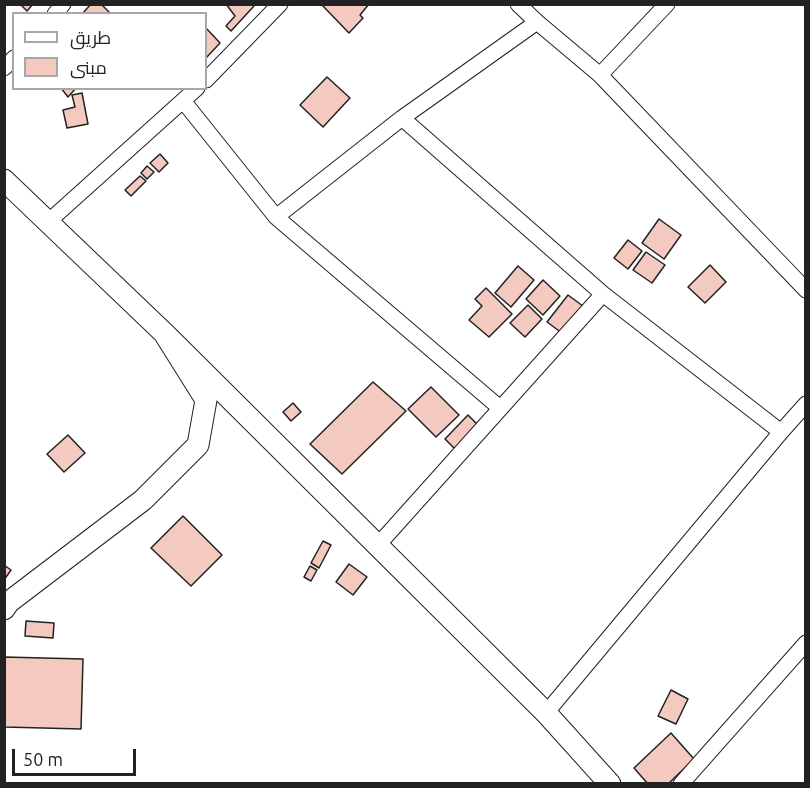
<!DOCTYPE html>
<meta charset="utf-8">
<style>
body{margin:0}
#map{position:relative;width:810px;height:788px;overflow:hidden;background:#fff;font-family:Ubuntu,Cairo,sans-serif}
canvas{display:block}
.frame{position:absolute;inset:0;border:6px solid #222;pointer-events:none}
.legend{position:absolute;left:12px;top:12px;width:195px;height:78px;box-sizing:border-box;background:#fff;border:2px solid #a7a7a7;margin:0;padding:8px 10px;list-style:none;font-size:18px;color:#222}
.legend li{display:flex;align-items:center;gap:12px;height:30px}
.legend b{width:30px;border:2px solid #a7a7a7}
.scale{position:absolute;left:12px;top:749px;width:124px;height:27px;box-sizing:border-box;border:3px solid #222;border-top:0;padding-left:8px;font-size:18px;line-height:21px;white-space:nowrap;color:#222;-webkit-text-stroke:4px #fff;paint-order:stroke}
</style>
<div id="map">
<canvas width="810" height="788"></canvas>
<div class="frame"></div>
<ul class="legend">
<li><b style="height:8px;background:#fff"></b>طريق</li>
<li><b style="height:16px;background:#f3c9c0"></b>مبنى</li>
</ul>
<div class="scale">50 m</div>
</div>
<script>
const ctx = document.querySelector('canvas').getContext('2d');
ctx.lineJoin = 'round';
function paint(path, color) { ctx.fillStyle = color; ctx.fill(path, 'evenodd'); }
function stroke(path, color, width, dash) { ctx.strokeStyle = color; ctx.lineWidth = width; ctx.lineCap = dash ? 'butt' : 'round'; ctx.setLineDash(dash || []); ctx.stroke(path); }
const building = new Path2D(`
 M20 4H33L27 11Z
 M91 4H101L111 14H82Z
 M252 4 254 6 231 31 226 26 235 16 226 4Z
 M321 4H369L360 15 363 18 349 33Z
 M206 28 220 43 206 58Z
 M327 77 350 98 323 127 300 105Z
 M61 88H76L68 97Z
 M82 93 88 124 67 128 63 110 75 107 72 95Z
 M160 154 168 163 159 172 150 163Z
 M147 166 154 172 147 179 141 173Z
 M140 176 146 181 131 196 125 190Z
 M659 219 681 235 664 259 642 243Z
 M628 240 642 251 628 269 614 258Z
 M646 252 665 265 652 283 633 270Z
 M710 265 726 282 705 303 688 287Z
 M518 266 534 280 511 307 495 293Z
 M543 280 560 296 543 315 526 299Z
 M486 288 512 314 489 337 469 320 482 306 475 299Z
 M568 295 587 309 570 339 547 322Z
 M528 305 542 319 525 337 510 323Z
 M373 382 406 411 342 474 310 444Z
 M431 387 459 415 436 437 408 409Z
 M293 403 301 412 291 421 283 412Z
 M468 415 481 428 458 452 445 439Z
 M68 435 85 453 64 472 47 454Z
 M183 516 222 555 191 586 151 548Z
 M323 541 331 545 319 568 311 563Z
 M349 564 367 577 353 595 336 582Z
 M4 565 11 570 4 580Z
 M310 566 317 570 311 581 304 577Z
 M26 621 54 623 53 638 25 636Z
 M4 657 83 659 81 729 4 727Z
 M671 690 688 699 676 724 658 716Z
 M671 733 694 759 668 784H648L634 768Z`);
paint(building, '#f3c9c0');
stroke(building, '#222', 1.5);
const street = new Path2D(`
 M55 14 63 4
 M537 22 600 75 806 290
 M4 68 14 58
 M600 75 667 4
 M206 80 280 4
 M184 102 276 217 500 408
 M276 217 402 118 537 22 518 4
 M48 222 197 88
 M603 294 781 432 806 404
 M378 545 603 294 402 118
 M546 713 781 432
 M681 784 806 643`);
const secondary = new Path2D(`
 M4 180 164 333 206 400 198 445 143 500 9 602 4 609
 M164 333 546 713 610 784`);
stroke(street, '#222', 17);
stroke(secondary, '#222', 23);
stroke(street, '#fff', 15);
stroke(secondary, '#fff', 21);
</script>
